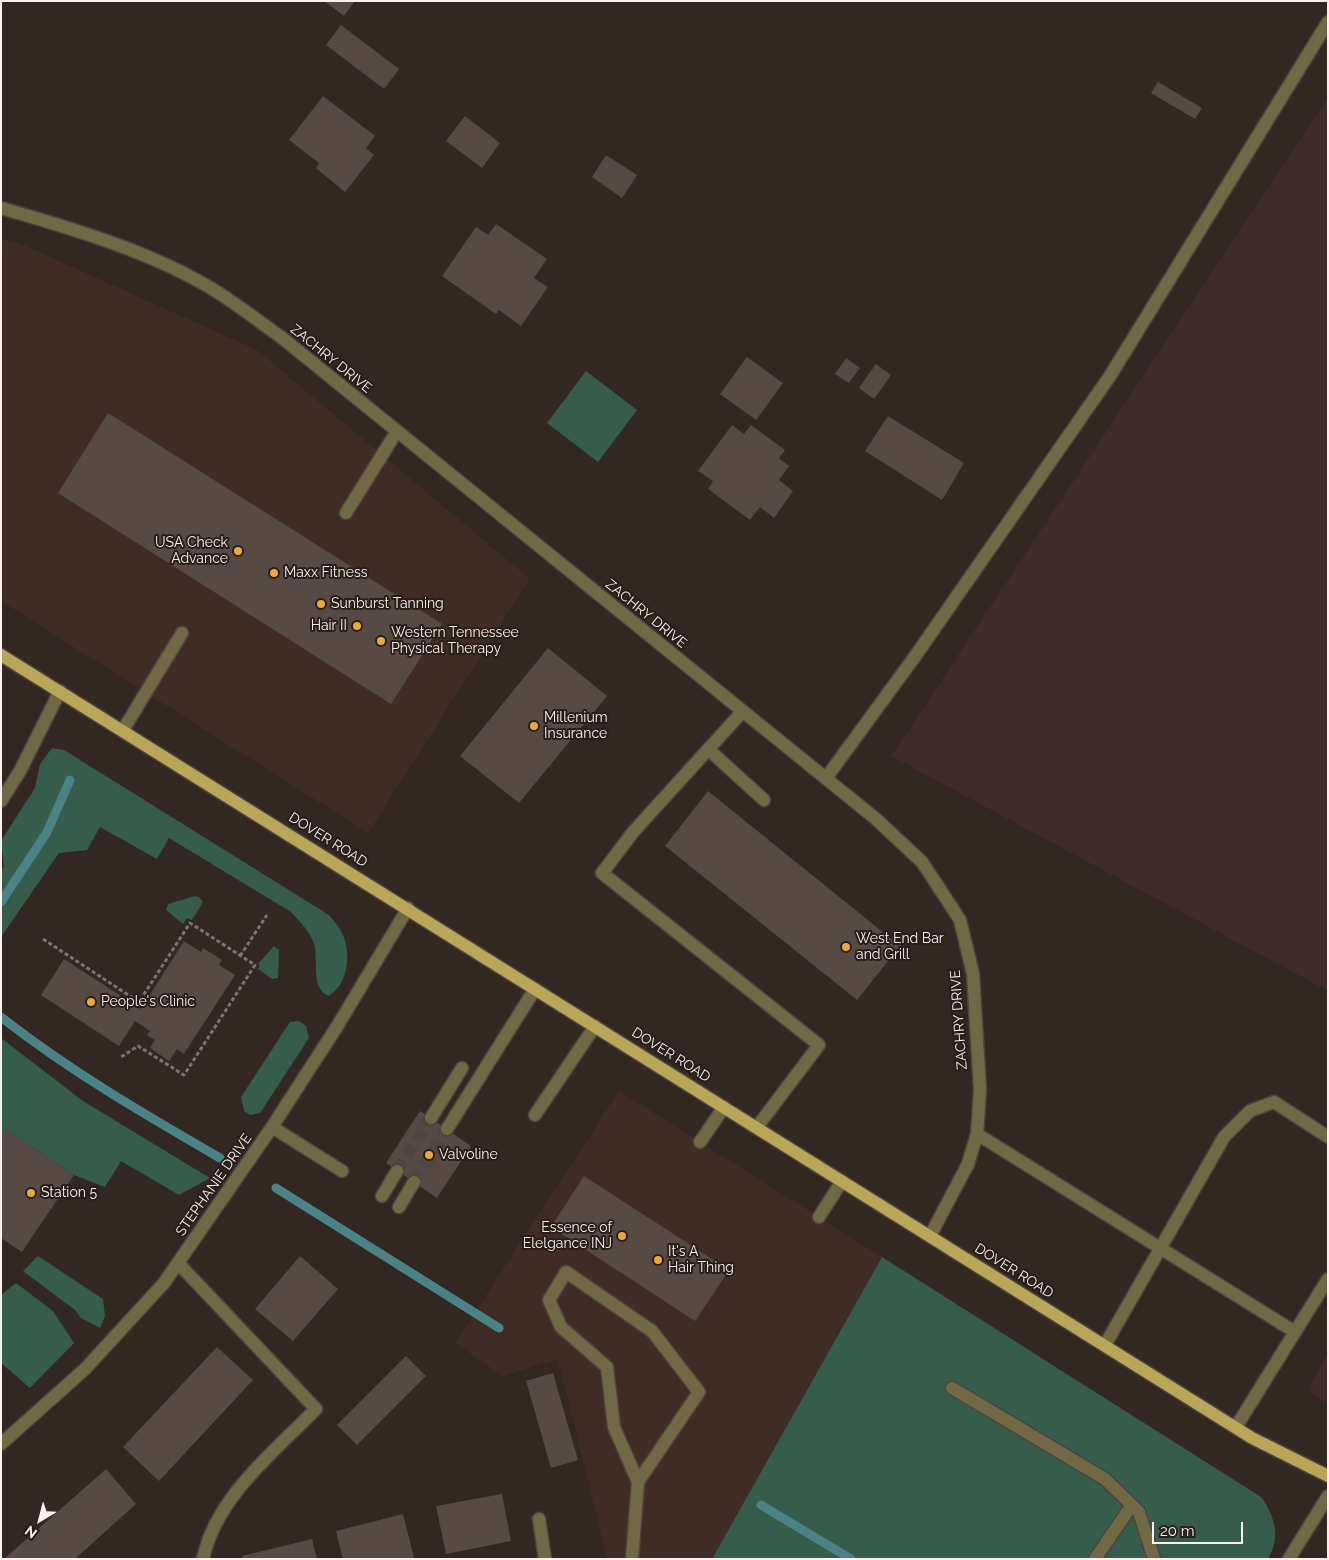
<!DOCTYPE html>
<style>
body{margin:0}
#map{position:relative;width:1329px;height:1560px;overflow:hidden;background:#332722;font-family:Raleway,sans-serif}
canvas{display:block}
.frame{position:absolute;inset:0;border:2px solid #faf1ee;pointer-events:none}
.north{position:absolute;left:15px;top:1495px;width:50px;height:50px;-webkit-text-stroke:4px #291d18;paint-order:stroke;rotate:217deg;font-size:14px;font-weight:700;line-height:20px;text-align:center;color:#faf1ee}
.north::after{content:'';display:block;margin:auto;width:18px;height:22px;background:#faf1ee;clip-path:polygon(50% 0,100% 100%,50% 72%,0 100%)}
.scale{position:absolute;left:1152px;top:1522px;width:91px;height:22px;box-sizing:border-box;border:2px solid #faf1ee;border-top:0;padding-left:6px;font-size:15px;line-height:18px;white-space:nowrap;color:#faf1ee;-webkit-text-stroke:4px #291d18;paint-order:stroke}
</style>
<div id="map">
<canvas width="1329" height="1560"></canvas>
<div class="frame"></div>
<div class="north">N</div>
<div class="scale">20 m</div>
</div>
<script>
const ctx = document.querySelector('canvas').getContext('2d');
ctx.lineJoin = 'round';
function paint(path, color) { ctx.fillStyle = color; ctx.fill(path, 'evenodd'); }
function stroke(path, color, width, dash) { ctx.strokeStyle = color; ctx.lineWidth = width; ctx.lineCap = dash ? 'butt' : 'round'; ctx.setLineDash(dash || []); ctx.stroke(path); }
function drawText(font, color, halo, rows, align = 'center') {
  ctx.font = font + ' Raleway,sans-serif'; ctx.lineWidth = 4; ctx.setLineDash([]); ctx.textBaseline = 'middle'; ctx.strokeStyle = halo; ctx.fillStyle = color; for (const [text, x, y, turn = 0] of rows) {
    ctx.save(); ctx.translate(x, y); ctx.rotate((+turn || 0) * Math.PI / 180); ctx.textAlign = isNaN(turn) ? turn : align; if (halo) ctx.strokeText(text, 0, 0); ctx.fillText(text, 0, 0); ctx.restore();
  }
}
paint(new Path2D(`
 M1 239 21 244 257 350 530 579 368 833 1 601Z
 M619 1091 882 1257 712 1559H607L558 1359 503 1376 455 1343Z`), '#3f2d25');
paint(new Path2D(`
 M1328 98V991L891 756Z
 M1328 1353V1404L1307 1390Z`), '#3f2b2b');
paint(new Path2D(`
 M586 371 637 410 598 462 547 423Z
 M52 748 64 750 329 915C333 920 338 925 341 931 352 951 349 983 329 996 310 989 319 961 314 944 310 931 300 922 291 912L169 838 157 859 100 827 87 850 59 853 1 937V871L4 867 1 841 35 788 40 764Z
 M195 896 199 897 203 902 192 920 187 918 183 924 166 910 168 904Z
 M274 946 279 950 278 978 272 979 258 969 260 965 258 964Z
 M299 1021 306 1026 309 1038 260 1113 250 1115 244 1111 241 1097 290 1022Z
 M1 1038 83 1101 210 1178 179 1195 121 1161 105 1187 74 1175 8 1131 1 1140Z
 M38 1256 103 1299 105 1316 100 1328 81 1318 75 1310 23 1271Z
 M882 1257 1261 1497C1275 1516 1281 1538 1268 1559H712Z
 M16 1283 53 1311 74 1343 30 1388 1 1363V1295Z`), '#365c4b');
stroke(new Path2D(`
 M1 902 47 832 70 780
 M1 1017C70 1071 144 1114 220 1158
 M276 1188 499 1328
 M761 1505 851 1559`), '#4b8286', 9);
paint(new Path2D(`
 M324 1H355L344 16Z
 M341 25 399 69 384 89 326 45Z
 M1158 82 1202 108 1195 119 1151 93Z
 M323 96 375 136 366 148 374 155 345 192 316 168 319 163 289 140Z
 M465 116 500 143 482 168 446 141Z
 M606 155 637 175 622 198 592 177Z
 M496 224 547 259 534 278 548 287 521 326 499 310 496 314 442 276 476 227 488 235Z
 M747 357 783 383 756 420 720 394Z
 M846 358 860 368 849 383 835 374Z
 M876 364 891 375 874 399 859 388Z
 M108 413 442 624 391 704 58 493Z
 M888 416 964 463 942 500 865 451Z
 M732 425 744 434 751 425 785 450 779 458 789 466 779 480 793 491 774 518 760 507 750 520 708 489 713 481 698 471Z
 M548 648 607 696 519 803 460 756Z
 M708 791 900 946 857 1000 665 846Z
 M184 941 201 952 203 948 222 960 219 965 235 975 184 1054 177 1049 169 1061 150 1048 155 1040 147 1035 150 1031 135 1021 119 1046 41 995 64 959 141 1009Z
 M420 1111 471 1146 437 1198 386 1163Z
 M7 1130 74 1175 22 1252 1 1238V1140Z
 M584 1176 729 1270 695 1321 551 1227Z
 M300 1256 338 1289 293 1341 255 1309Z
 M217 1347 253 1380 159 1481 123 1447Z
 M406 1356 426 1376 357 1445 337 1425Z
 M553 1373 578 1460 551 1468 526 1381Z
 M106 1469 136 1504 76 1558 4 1559Z
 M502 1494 511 1541 446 1554 436 1506Z
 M403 1514 414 1558 343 1559 336 1531Z
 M312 1539 317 1559H243L242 1556Z`), '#574a44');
stroke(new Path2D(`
 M397 1171 431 1118
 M414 1182 447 1129`), '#514541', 12, [12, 6]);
const minor = new Path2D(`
 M1 208C67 227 142 249 202 283 230 298 255 319 281 337L876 819 922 862 960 920 973 974 980 1090 977 1134 968 1164 930 1236
 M346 513 397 431
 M743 711 634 831 602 873 819 1045 757 1127
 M123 730 182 633
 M708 749 764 800
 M826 778 916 655 1110 376 1328 22
 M1 801 20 771 60 691
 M535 1115 595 1026
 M431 1118 462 1068
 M272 1127 342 1171
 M447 1129 535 989
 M977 1134 1295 1332
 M700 1142 724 1107
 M382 1196 397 1171
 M399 1207 414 1182
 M819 1217 842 1181
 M178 1263 316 1409C274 1452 216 1497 203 1559
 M1105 1345 1224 1137 1250 1111 1274 1102 1328 1137
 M952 1388 1105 1479 1139 1512 1154 1559
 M1236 1427 1328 1279
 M1 1444 85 1369 164 1283 272 1127 338 1025 408 908
 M539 1519 545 1559
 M632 1559 638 1482 614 1427 607 1367 561 1327 549 1300 566 1272 652 1331 699 1392 638 1482
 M1095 1559 1132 1505
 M1289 1559 1328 1496`);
const major = new Path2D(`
 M1 655 1252 1438 1328 1476`);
stroke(minor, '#4f433f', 15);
stroke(major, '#4f433f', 15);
stroke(new Path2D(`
 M43 939 139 1002 190 923 255 965 184 1075 138 1046 121 1057
 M240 956 267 915`), '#7e736f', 3, [4, 2.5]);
stroke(minor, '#716945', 12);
stroke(major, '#b8a659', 12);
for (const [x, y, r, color] of [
 [238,551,5,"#eca93b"],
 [274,573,5,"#eca93b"],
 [321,604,5,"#eca93b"],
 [357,626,5,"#eca93b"],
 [381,641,5,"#eca93b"],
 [534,726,5,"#eca93b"],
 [846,947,5,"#eca93b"],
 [91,1002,5,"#eca93b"],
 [429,1155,5,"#eca93b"],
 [31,1193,5,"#eca93b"],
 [622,1236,5,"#eca93b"],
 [658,1260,5,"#eca93b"]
]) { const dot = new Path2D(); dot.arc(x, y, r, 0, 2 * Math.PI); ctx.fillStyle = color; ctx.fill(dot); stroke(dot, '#291d18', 2); }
drawText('14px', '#faf1ee', '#291d18', [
 ["ZACHRY DRIVE",331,359,39],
 ["ZACHRY DRIVE",646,614,39],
 ["DOVER ROAD",328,840,32],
 ["ZACHRY DRIVE",959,1020,-94],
 ["DOVER ROAD",671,1055,32],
 ["STEPHANIE DRIVE",214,1185,-55],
 ["DOVER ROAD",1014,1271,32]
]);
drawText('14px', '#faf1ee', '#291d18', [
 ["USA Check",228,543,"right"],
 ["Advance",228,559,"right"],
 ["Maxx Fitness",284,573],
 ["Sunburst Tanning",331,604],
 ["Hair II",347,626,"right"],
 ["Western Tennessee",391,633],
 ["Physical Therapy",391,649],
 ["Millenium",544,718],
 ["Insurance",544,734],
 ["West End Bar",856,939],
 ["and Grill",856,955],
 ["People's Clinic",101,1002],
 ["Valvoline",439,1155],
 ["Station 5",41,1193],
 ["Essence of",612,1228,"right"],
 ["Elelgance INJ",612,1244,"right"],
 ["It's A",668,1252],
 ["Hair Thing",668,1268]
], 'left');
</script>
